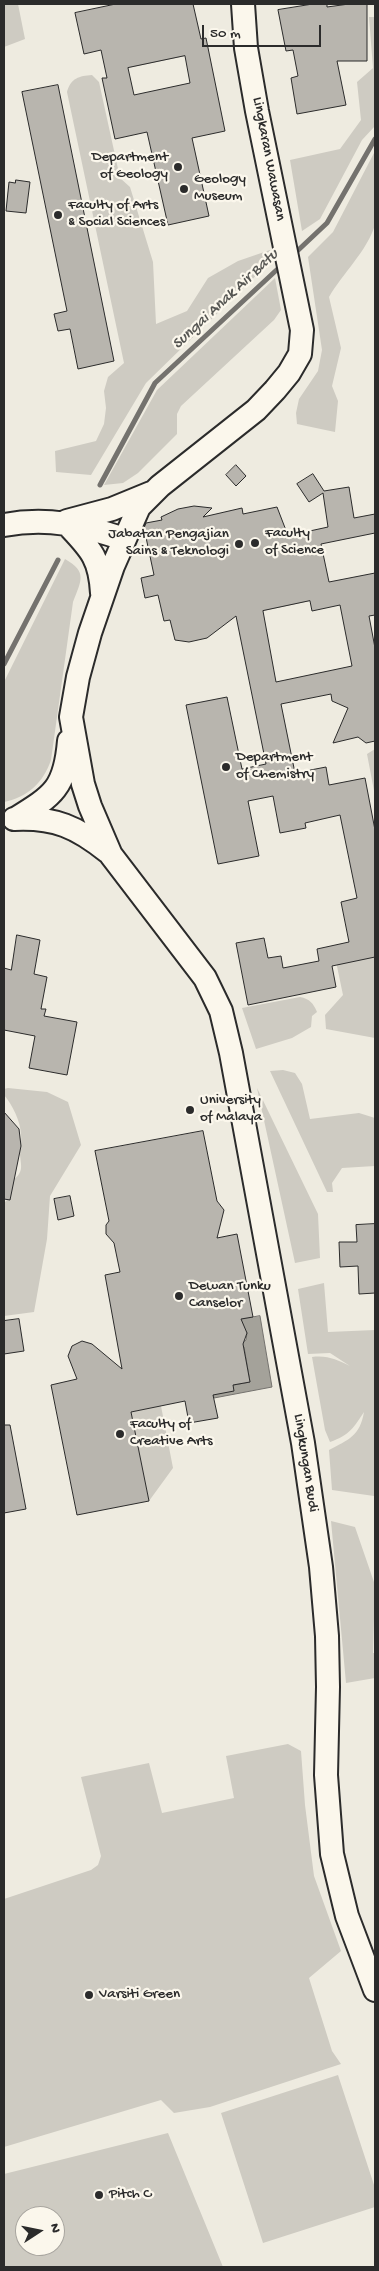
<!DOCTYPE html>
<style>
body{margin:0}
#map{position:relative;width:379px;height:2271px;overflow:hidden;background:#eeebe0;font-family:"Gochi Hand",sans-serif}
canvas{display:block}
.frame{position:absolute;inset:0;border:5px solid #2b2b2b;pointer-events:none}
.north{position:absolute;left:15px;top:2206px;width:50px;height:50px;box-sizing:border-box;background:#fbf7ec;border:1px solid #a8a59f;border-radius:50%;rotate:79deg;font-size:14px;font-weight:700;line-height:20px;text-align:center;color:#2b2b2b}
.north::after{content:'';display:block;margin:auto;width:18px;height:22px;background:#2b2b2b;clip-path:polygon(50% 0,100% 100%,50% 72%,0 100%)}
.scale{position:absolute;left:202px;top:25px;width:119px;height:22px;box-sizing:border-box;border:2px solid #2b2b2b;border-top:0;padding-left:6px;font-size:15px;line-height:18px;white-space:nowrap;color:#2b2b2b;-webkit-text-stroke:4px #fbf7ec;paint-order:stroke}
</style>
<div id="map">
<canvas width="379" height="2271"></canvas>
<div class="frame"></div>
<div class="north">N</div>
<div class="scale">50 m</div>
</div>
<script>
const ctx = document.querySelector('canvas').getContext('2d');
ctx.lineJoin = 'round';
function paint(path, color) { ctx.fillStyle = color; ctx.fill(path, 'evenodd'); }
function stroke(path, color, width, dash) { ctx.strokeStyle = color; ctx.lineWidth = width; ctx.lineCap = dash ? 'butt' : 'round'; ctx.setLineDash(dash || []); ctx.stroke(path); }
function drawText(font, color, halo, rows, align = 'center') {
  ctx.font = font + ' "Gochi Hand",sans-serif'; ctx.lineWidth = 4.5; ctx.setLineDash([]); ctx.textBaseline = 'middle'; ctx.strokeStyle = halo; ctx.fillStyle = color; for (const [text, x, y, turn = 0] of rows) {
    ctx.save(); ctx.translate(x, y); ctx.rotate((+turn || 0) * Math.PI / 180); ctx.textAlign = isNaN(turn) ? turn : align; if (halo) ctx.strokeText(text, 0, 0); ctx.fillText(text, 0, 0); ctx.restore();
  }
}
paint(new Path2D(`
 M4 4H18L25 39 4 47Z
 M369 17H375V126L362 140 320 219 302 231 290 160 340 149 361 120 357 82 373 68Z
 M92 75 99 82 120 178 130 187 153 262 156 324 187 311 208 278 238 261 270 250 272 260 146 383 91 475 56 472 55 451 96 441 104 424 106 408 104 391 108 377 124 363 67 92C71 78 79 76 92 75Z
 M375 151C375 168 379 211 375 225 367 251 343 273 329 297L341 348 332 386 338 401 335 432 297 424 296 413 299 399 318 371 322 350 308 257 333 232Z
 M275 278 281 310 274 320 181 406 177 414V434L138 473 123 483 104 485 157 390Z
 M65 559C88 572 81 581 73 602L51 760C43 783 28 797 4 802V682Z
 M375 749V796L367 754Z
 M334 952 353 961 375 956V1038L326 1029 325 1015 343 995Z
 M300 997C310 999 313 1003 317 1012L312 1016 311 1027 292 1038 256 1049 242 1008Z
 M283 1070 295 1073 302 1084 310 1119 359 1113 375 1118V1166L342 1168 332 1183 333 1192H327L270 1071Z
 M8 1088 47 1092 68 1102 81 1145 50 1196 47 1239 34 1312 4 1316V1203L10 1197 13 1180C24 1172 21 1166 20 1155 19 1149 22 1142 21 1135 21 1122 12 1104 4 1095V1089Z
 M257 1088 318 1214 320 1258 295 1263Z
 M324 1283 328 1332 375 1330 374 1496 332 1490 329 1450C348 1440 360 1436 364 1412 354 1427 350 1435 330 1442L325 1430 312 1357C328 1355 337 1360 350 1366L330 1353 308 1354 298 1289Z
 M161 1406 173 1468 149 1501 131 1412Z
 M331 1521 355 1527 375 1585 373 1653H375V1678L346 1683Z
 M288 1744 301 1751 305 1805 314 1876 341 1951 309 1978 332 2051 341 2064 210 2107 174 2113 161 2100 4 2147V1899L91 1870 98 1865 101 1856 81 1777 149 1763 162 1813 234 1798 226 1756Z
 M338 2075 375 2188V2207L263 2243 221 2113Z
 M168 2133 223 2267H4V2174ZM25 2216H55V2246H25Z`), '#cecbc2');
const water = new Path2D(`
 M260 1316 272 1387 214 1398 212 1389 250 1382 244 1347 241 1344 246 1340 247 1333 239 1320Z`);
paint(water, '#a4a29a');
stroke(water, '#74726e', 1);
stroke(new Path2D(`
 M293 255 327 223 375 139
 M100 485 155 383 283 264
 M4 664 58 560`), '#74726e', 5);
const building = new Path2D(`
 M116 4H193L201 39 206 38 225 131 192 138 209 216 168 225 147 132 115 139 102 78H107L101 50 84 54 75 13ZM185 56 190 83 134 95 128 68Z
 M313 4H327V7L349 4H367V61H337L346 105 297 114 291 78 298 76 293 50 286 51 278 10Z
 M58 85 114 361 78 369 70 329 58 331 54 314 67 311 22 92Z
 M16 180 30 182 26 213 6 211 9 182 15 183Z
 M236 465 246 476 236 486 226 475Z
 M313 474 324 491 349 487 354 518 375 514V533L321 544 329 582 375 573V615L369 616 375 648V741L366 743 358 737 333 743 348 708 332 701 331 694 281 704 295 773 326 767 329 785 365 778 375 830V957L332 966 336 987 248 1005 236 943 264 938 268 958 281 956 283 968 319 961 317 949 349 942 341 902 357 898 340 815 305 823 306 828 280 833 273 796 248 801 259 856 218 864 186 705 227 697 242 769 266 764 236 616 207 638 189 642 175 640 170 620 164 621 158 595 145 598 141 578 154 575 144 528 146 523 162 520 161 517 178 509 194 506 212 508 203 517 242 508 243 514 277 507 287 533 295 531 296 534 328 527 323 493 309 502 297 484ZM310 601 312 611 340 605 352 666 276 682 263 611Z
 M17 935 40 940 34 974 47 977 41 1009H46L44 1016 77 1022 67 1075 29 1068 35 1036 4 1030V968L11 970Z
 M4 1112 19 1129 21 1146 10 1200 4 1199Z
 M203 1131 217 1201 224 1210 217 1238 237 1234 253 1317 241 1319 247 1333 243 1344 250 1382 233 1385 234 1391 213 1395 218 1418 189 1423 185 1401 131 1412 149 1501 77 1515 51 1385 77 1379 68 1356 72 1346 82 1341 92 1344 122 1369 105 1275 120 1272 114 1243 106 1234V1225L109 1221 95 1151Z
 M70 1196 74 1216 58 1220 54 1199Z
 M375 1224V1293L359 1294 358 1266 340 1267 339 1242H357L356 1225Z
 M19 1319 24 1351 4 1354V1321Z
 M4 1425H10L26 1509 4 1513Z`);
paint(building, '#b8b5ae');
stroke(building, '#2b2b2b', 1);
const tertiary = new Path2D(`
 M243 4 246 48 257 111 302 330 300 354 289 373 275 390 256 410 160 486 139 507 113 566 90 633 78 677 71 717 83 784 90 806 111 855 205 978 221 1011 231 1053 303 1443 321 1567 327 1636 328 1687 326 1775 332 1854 347 1916 375 1990
 M67 521 112 509 151 493
 M65 522C89 548 100 556 102 593
 M4 525C48 517 82 525 124 539
 M14 819C55 817 77 827 108 852
 M15 819C54 795 65 788 69 741`);
stroke(tertiary, '#2b2b2b', 26);
stroke(tertiary, '#fbf7ec', 22);
for (const [x, y, r, color] of [
 [178,167,5,"#2b2b2b"],
 [184,189,5,"#2b2b2b"],
 [58,215,5,"#2b2b2b"],
 [255,543,5,"#2b2b2b"],
 [239,544,5,"#2b2b2b"],
 [226,767,5,"#2b2b2b"],
 [190,1110,5,"#2b2b2b"],
 [179,1296,5,"#2b2b2b"],
 [120,1434,5,"#2b2b2b"],
 [89,1995,5,"#2b2b2b"],
 [99,2195,5,"#2b2b2b"]
]) { const dot = new Path2D(); dot.arc(x, y, r, 0, 2 * Math.PI); ctx.fillStyle = color; ctx.fill(dot); stroke(dot, '#fbf7ec', 2); }
drawText('15px', '#2b2b2b', '#fbf7ec', [
 ["Department",168,158,"right"],
 ["of Geology",168,175,"right"],
 ["Geology",194,180],
 ["Museum",194,197],
 ["Faculty of Arts",68,206],
 ["& Social Sciences",68,223],
 ["Faculty",265,534],
 ["of Science",265,551],
 ["Jabatan Pengajian",229,535,"right"],
 ["Sains & Teknologi",229,552,"right"],
 ["Department",236,758],
 ["of Chemistry",236,775],
 ["University",200,1101],
 ["of Malaya",200,1118],
 ["Dewan Tunku",189,1287],
 ["Canselor",189,1304],
 ["Faculty of",130,1425],
 ["Creative Arts",130,1442],
 ["Varsiti Green",99,1995],
 ["Pitch C",109,2195]
], 'left');
drawText('15px', '#2b2b2b', '#fbf7ec', [
 ["Lingkaran Wawasan",268,159,79],
 ["Lingkungan Budi",305,1463,81]
]);
drawText('italic 16px', '#555552', '#fbf7ec', [
 ["Sungai Anak Air Batu",226,300,-43]
]);
</script>
